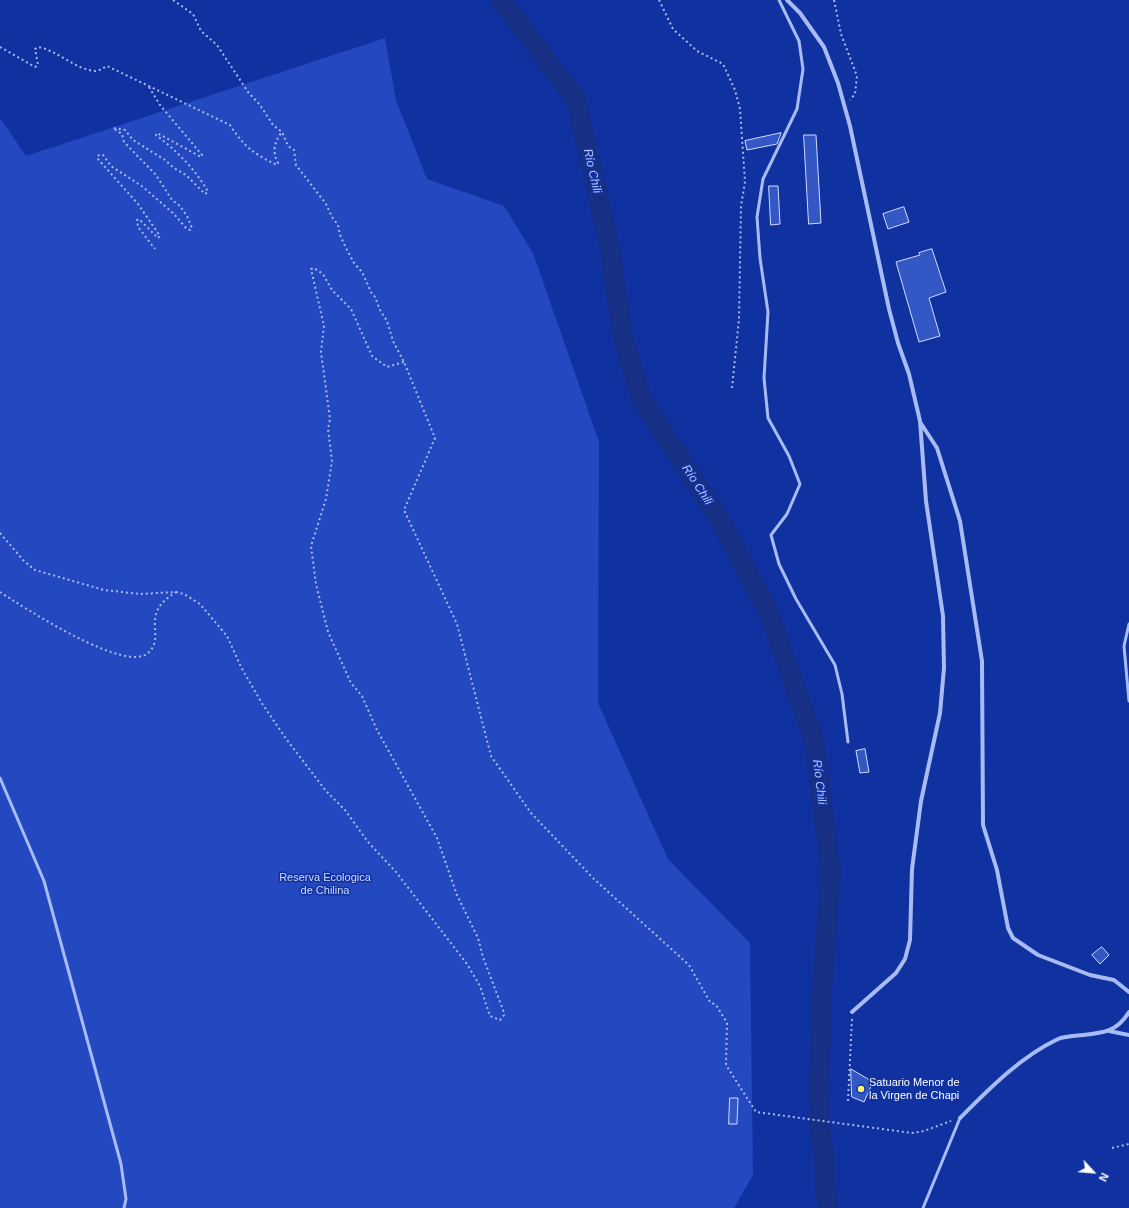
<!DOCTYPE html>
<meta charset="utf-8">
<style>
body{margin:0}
#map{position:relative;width:1129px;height:1208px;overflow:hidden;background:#1031a0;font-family:Arial,sans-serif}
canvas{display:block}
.north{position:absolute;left:1073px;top:1152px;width:40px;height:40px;-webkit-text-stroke:3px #1031a0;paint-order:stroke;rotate:116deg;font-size:11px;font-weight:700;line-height:16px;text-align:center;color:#fff}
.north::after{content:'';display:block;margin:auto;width:14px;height:18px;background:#fff;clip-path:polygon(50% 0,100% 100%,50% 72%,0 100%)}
</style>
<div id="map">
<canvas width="1129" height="1208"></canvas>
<div class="north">N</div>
</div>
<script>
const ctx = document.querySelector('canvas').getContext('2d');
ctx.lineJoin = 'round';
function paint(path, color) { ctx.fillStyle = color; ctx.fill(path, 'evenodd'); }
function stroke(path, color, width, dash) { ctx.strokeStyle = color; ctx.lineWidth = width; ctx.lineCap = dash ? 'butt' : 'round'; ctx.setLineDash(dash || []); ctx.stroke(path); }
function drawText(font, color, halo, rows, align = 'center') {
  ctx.font = font + ' Arial,sans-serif'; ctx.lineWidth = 3; ctx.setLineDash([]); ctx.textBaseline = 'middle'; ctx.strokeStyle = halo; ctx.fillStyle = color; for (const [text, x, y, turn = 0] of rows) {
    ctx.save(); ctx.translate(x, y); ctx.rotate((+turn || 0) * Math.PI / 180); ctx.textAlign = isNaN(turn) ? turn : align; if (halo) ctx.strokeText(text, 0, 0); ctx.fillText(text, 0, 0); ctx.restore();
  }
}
paint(new Path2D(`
 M385 38 396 100 427 179 504 206 533 253 599 442 598 703 668 859 750 943 753 1175 734 1208H0V118L26 156Z`), '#2348bf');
stroke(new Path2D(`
 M501 0 576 99 610 249 623 338 642 400 721 521 769 613 814 740 831 872 822 991V1030L818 1082 820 1128 824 1154 825 1191 829 1208`), '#182f86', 20);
const building = new Path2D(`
 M781 133 777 144 747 150 745 141Z
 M804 135H816L821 223 809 224Z
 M769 186H778L780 224 771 225Z
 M904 207 909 222 888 229 883 214Z
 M932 249 946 292 929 298 940 336 919 342 896 262 920 255 919 253Z
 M865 749 869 772 860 773 856 751Z
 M1102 947 1109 955 1100 964 1092 955Z
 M851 1069 873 1082 864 1102 852 1097Z
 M730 1098H738L737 1124H729Z`);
paint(building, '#3457c6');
stroke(building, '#d1dcfe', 1);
stroke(new Path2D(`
 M173 0 193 14 201 31 217 45 248 92 260 105 273 125 282 132 288 146 294 150 296 165 326 204 332 217 338 225 340 235 346 248 354 263 362 272 371 292 375 297 380 310 387 321 393 341 404 362 435 438 404 510 457 624 491 756 531 813 594 879 689 965 710 1002 716 1005 727 1023 726 1065 756 1112 912 1133 924 1131 951 1121
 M659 0 673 29 697 51 723 64 735 90 740 109 745 182 741 206 739 319 732 388
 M834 0 841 34 857 76 855 94 850 100
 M0 47 35 67 38 65 35 49 38 47C57 50 76 70 95 71 99 71 103 68 107 66L230 125C244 147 254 154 277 165L278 163C272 152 274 142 282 132
 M149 87 160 105 202 155 201 157 157 133 156 135C176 150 197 171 208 192L205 194 186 175 174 168 165 160 133 140 125 130 113 128 122 134 124 142 156 175 172 200 180 206 187 216 192 228 190 230 186 228 174 214 143 187 111 166 103 155H99L97 158 138 204 160 236 158 238 139 219 137 220 138 227 155 249
 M0 533 24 561 35 570 104 590 140 594 176 592 184 594 200 604 227 636 241 667 263 705 287 740 326 791 345 810 368 842 396 872 467 964 480 986 490 1016 500 1020 504 1015 503 1010 483 957 478 938 457 895 437 838 377 730 362 696 351 683 328 632 316 584 311 546 326 499 332 461 328 429 330 419 321 352 324 326 311 269 314 268 323 274 332 290 351 309 372 356 387 367 404 362
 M0 592C29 611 102 657 135 657 141 657 147 655 151 650 164 632 140 614 176 592
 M848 1101 852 1018
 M1112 1148 1129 1144`), '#a8bbf5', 2, [2, 3]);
stroke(new Path2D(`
 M779 0 799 41 803 69 797 109 763 179 757 217 760 258 768 312 764 378 768 418 789 456 800 484 787 514 771 535 779 564 796 599 835 665 842 694 848 742
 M1129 624 1124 646 1129 701
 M0 778 44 881 121 1164 126 1199 124 1208
 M923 1208 960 1118`), '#a8bbf5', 3);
stroke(new Path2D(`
 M787 0 800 13 824 47 838 83 850 126 889 309 898 343 909 374 920 421 926 501 943 616 944 668 940 713 921 801 912 869 910 940 905 959 896 973 852 1012
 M920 422 937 448 960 521 982 661 983 825 997 870 1008 928 1013 938 1038 955 1090 975 1114 980 1129 992
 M1109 1031 1129 1035
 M960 1118C989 1089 1020 1057 1058 1039 1062 1037 1068 1037 1073 1036 1098 1033 1115 1035 1129 1012`), '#a8bbf5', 4);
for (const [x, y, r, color] of [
 [861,1089,4,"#fff46d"]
]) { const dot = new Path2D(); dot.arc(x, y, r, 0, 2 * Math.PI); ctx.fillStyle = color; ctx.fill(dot); stroke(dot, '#1031a0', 1.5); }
drawText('11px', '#d1dcfe', '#1031a0', [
 ["Reserva Ecologica",325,878],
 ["de Chilina",325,891]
]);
drawText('11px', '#fff', '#1031a0', [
 ["Satuario Menor de",869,1083],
 ["la Virgen de Chapi",869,1096]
], 'left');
drawText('italic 12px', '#b5c6fc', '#1031a0', [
 ["Río Chili",592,171,77],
 ["Río Chili",697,485,57],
 ["Río Chili",819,782,83]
]);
</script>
